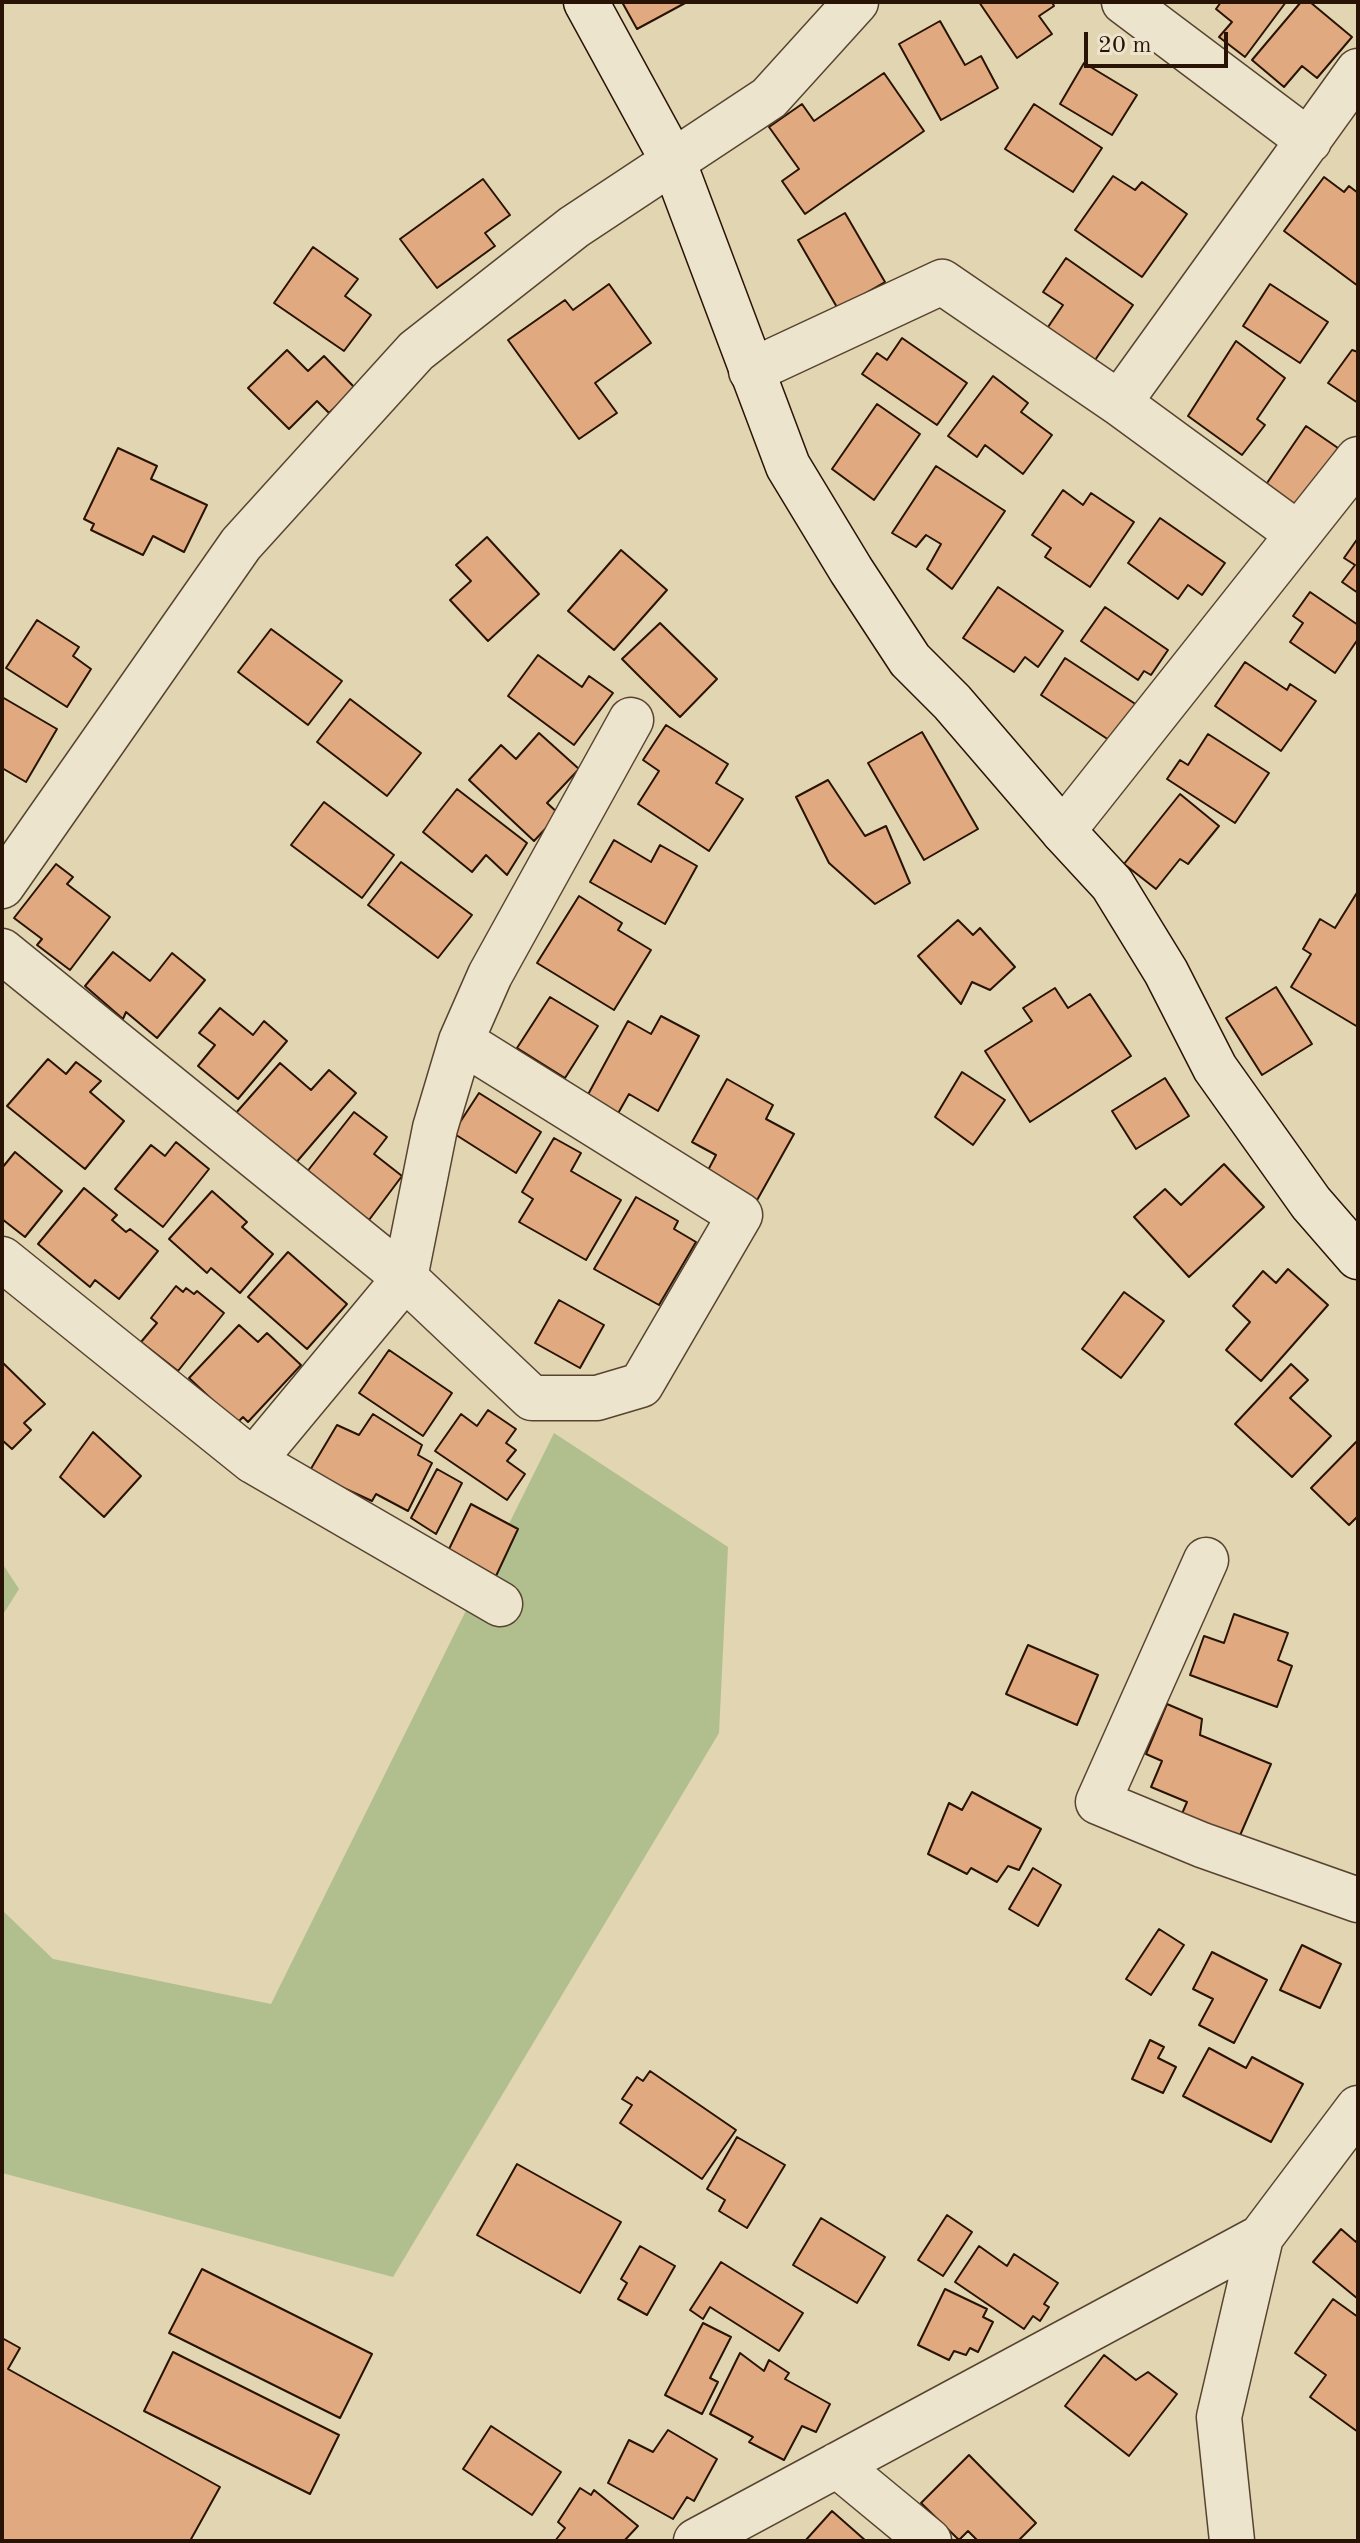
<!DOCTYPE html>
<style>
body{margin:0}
#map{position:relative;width:1360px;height:2543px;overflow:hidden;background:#e2d5b2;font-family:"Old Standard TT",serif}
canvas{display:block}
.frame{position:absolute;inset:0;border:4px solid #291304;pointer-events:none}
.scale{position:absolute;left:1084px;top:32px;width:144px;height:36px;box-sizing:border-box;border:4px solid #291304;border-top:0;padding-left:10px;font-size:24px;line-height:28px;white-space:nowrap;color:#291304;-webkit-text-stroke:6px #ece4cd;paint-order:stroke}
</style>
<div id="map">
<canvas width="1360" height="2543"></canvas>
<div class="frame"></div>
<div class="scale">20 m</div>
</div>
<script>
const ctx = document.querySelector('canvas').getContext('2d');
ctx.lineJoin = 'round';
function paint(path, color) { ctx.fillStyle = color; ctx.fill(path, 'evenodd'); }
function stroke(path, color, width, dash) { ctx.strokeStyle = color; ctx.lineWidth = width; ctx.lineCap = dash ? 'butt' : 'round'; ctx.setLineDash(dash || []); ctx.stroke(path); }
paint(new Path2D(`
 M554 1433 728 1547 719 1733 393 2277 2 2173V1910L53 1959 271 2004Z
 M2 1563 19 1589 2 1616Z`), '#b1be8e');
const building = new Path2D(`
 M622 2H687L637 29Z
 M979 2H1052L1054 6 1039 16 1052 34 1017 58Z
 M1221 2H1286L1245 57 1219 37 1232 22 1216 9Z
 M1301 2H1310L1352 37 1317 78 1302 66 1284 87 1252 60Z
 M940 21 965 65 981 56 998 88 941 120 899 44Z
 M1084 63 1137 95 1112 135 1060 104Z
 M884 73 924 131 805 214 782 181 799 169 769 127 802 104 814 121Z
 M1034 104 1102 148 1073 192 1005 149Z
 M1113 176 1135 190 1142 182 1187 214 1142 277 1075 230Z
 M1324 177 1344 192 1349 186 1358 193V286L1284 231Z
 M483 179 510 215 485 233 495 246 437 288 400 239Z
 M845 213 885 282 838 309 798 240Z
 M313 247 358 279 345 296 371 315 344 351 274 303Z
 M1066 258 1133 305 1093 363 1046 330 1063 305 1043 292Z
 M609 284 651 343 595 383 617 413 579 439 508 340 565 300 573 310Z
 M1270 284 1328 322 1300 363 1243 326Z
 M902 338 967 383 937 425 862 374 877 353 887 360Z
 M1236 341 1285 378 1257 419 1265 425 1242 455 1188 416Z
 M287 350 308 371 324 356 355 388 329 413 317 401 289 429 248 388Z
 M1352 350 1358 352V403L1328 383Z
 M993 376 1028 403 1021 412 1052 435 1023 474 985 445 977 457 948 436Z
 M877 404 920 434 874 500 832 469Z
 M1306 426 1338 448 1297 508 1265 486Z
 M118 448 157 466 151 479 207 505 184 552 153 536 143 555 91 530 94 524 84 519Z
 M936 466 1005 511 952 589 927 569 941 544 926 535 916 547 892 533Z
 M1063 490 1083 505 1091 493 1134 522 1090 587 1045 557 1051 548 1032 535Z
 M1160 518 1225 563 1202 595 1188 585 1178 599 1128 563Z
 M487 537 539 594 488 641 450 600 471 581 456 565Z
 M1358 538V593L1342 582 1355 565 1344 558Z
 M621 550 667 590 614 650 568 611Z
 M998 587 1063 631 1038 667 1025 657 1014 672 963 638Z
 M1310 592 1358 625V639L1335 673 1290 642 1303 623 1293 616Z
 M1105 607 1168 650 1151 675 1144 671 1138 680 1081 641Z
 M37 620 79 647 73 656 91 669 67 707 6 668Z
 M660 623 717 679 680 717 622 659Z
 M271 629 342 681 308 725 238 672Z
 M538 655 582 687 589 676 613 693 574 745 508 696Z
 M1065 658 1140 707 1115 744 1041 695Z
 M1245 662 1287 690 1290 684 1316 701 1281 751 1215 706Z
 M2 697 57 729 26 782 2 768Z
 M350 699 421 753 387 796 317 742Z
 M666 725 728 764 716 783 743 799 709 851 638 804 659 771 643 760Z
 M922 732 978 829 924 860 868 763Z
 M539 733 579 769 547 803 559 814 534 841 469 780 501 745 516 759Z
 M1208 734 1269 773 1235 823 1167 779 1180 760 1188 765Z
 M828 780 865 836 886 826 910 883 875 904 829 863 796 797Z
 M457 789 527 843 507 875 486 855 472 872 423 832Z
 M1180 794 1219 826 1188 864 1180 859 1156 889 1124 864Z
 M324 802 394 855 362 898 291 845Z
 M614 840 651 862 660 845 697 866 665 924 590 882Z
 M401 862 472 915 438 958 368 905Z
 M56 864 73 877 67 884 110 917 70 970 37 945 42 939 14 918Z
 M1358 891V1027L1291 987 1311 954 1303 949 1320 919 1335 928Z
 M579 896 622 923 618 930 651 950 614 1010 537 963Z
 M958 920 973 935 980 928 1015 967 990 990 972 982 961 1004 918 956Z
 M113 952 150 981 172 953 205 980 157 1038 126 1012 123 1019 85 986Z
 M1276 987 1312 1044 1262 1075 1226 1018Z
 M1055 988 1068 1008 1090 994 1131 1056 1030 1122 985 1051 1032 1021 1023 1008Z
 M550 997 598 1026 565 1078 517 1048Z
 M220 1008 253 1035 264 1021 287 1041 238 1099 198 1066 215 1045 199 1033Z
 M661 1016 699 1036 658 1111 629 1094 616 1117 585 1100 628 1021 651 1034Z
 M48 1059 66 1074 76 1062 101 1081 90 1092 124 1121 85 1169 7 1106Z
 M280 1063 311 1090 329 1070 356 1093 294 1165 235 1114Z
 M962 1072 1005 1100 973 1145 935 1117Z
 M1165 1078 1189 1116 1136 1149 1112 1111Z
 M727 1079 773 1105 766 1119 794 1134 756 1202 706 1174 716 1155 692 1142Z
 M479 1093 541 1132 516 1173 453 1133Z
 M354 1112 387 1137 374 1154 402 1176 369 1220 306 1173Z
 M554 1138 581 1153 571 1171 621 1200 586 1260 519 1222 533 1199 522 1192Z
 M176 1142 209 1169 163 1227 115 1189 151 1145 165 1156Z
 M15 1152 62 1191 25 1237 2 1219V1168Z
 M1224 1164 1264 1207 1189 1277 1134 1217 1165 1189 1181 1205Z
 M84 1188 117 1215 112 1220 126 1232 130 1229 158 1251 119 1299 95 1280 90 1287 38 1244Z
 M212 1191 247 1222 242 1227 273 1254 240 1293 211 1268 207 1273 169 1239Z
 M636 1197 678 1221 674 1229 696 1242 659 1305 594 1269Z
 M288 1252 347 1304 307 1349 248 1297Z
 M1288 1269 1328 1305 1261 1381 1226 1350 1250 1322 1233 1306 1263 1271 1276 1283Z
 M176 1286 183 1292 186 1288 194 1294 197 1291 224 1313 178 1371 141 1342 157 1323 151 1318Z
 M1124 1292 1164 1321 1121 1378 1082 1349Z
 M559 1300 604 1325 580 1368 535 1343Z
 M239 1325 258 1342 267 1333 301 1365 248 1422 243 1417 237 1423 189 1378Z
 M389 1350 452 1393 423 1436 359 1393Z
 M2 1362 45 1404 24 1423 31 1430 12 1449 2 1440Z
 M1291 1364 1308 1380 1290 1398 1331 1436 1292 1477 1235 1424Z
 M488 1410 516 1429 506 1443 516 1450 507 1461 525 1474 507 1500 435 1451 461 1414 477 1426Z
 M373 1414 422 1445 418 1455 432 1463 408 1511 376 1494 372 1501 309 1472 337 1425 359 1435Z
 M93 1432 141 1476 104 1517 60 1477Z
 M1358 1440V1516L1349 1525 1311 1488Z
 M437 1469 462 1483 436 1534 411 1518Z
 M471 1504 518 1529 496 1576 449 1549Z
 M1234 1614 1288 1633 1278 1660 1292 1666 1277 1707 1190 1675 1204 1636 1224 1643Z
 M1028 1645 1098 1675 1077 1725 1006 1694Z
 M1167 1704 1202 1719 1200 1735 1271 1764 1238 1840 1181 1816 1187 1802 1151 1787 1162 1761 1146 1754Z
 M972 1792 1041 1829 1019 1870 1008 1866 997 1882 971 1868 967 1874 928 1854 949 1803 962 1810Z
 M1033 1868 1061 1885 1038 1926 1009 1909Z
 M1159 1929 1184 1945 1151 1995 1126 1979Z
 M1302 1945 1341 1964 1320 2008 1280 1990Z
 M1212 1952 1267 1980 1234 2043 1199 2025 1213 1999 1193 1989Z
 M1150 2040 1164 2047 1158 2058 1176 2067 1163 2093 1132 2079Z
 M1209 2048 1246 2068 1252 2057 1303 2084 1271 2142 1183 2096Z
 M650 2071 736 2130 702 2179 620 2123 632 2105 622 2099 637 2077 643 2081Z
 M737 2137 785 2165 747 2228 719 2211 725 2200 707 2189Z
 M517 2164 621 2222 580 2293 477 2235Z
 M947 2215 972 2232 943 2276 918 2260Z
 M821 2218 885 2257 857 2303 793 2265Z
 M1341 2229 1356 2242 1358 2239V2299L1313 2262Z
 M640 2246 675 2266 647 2315 618 2299 627 2283 621 2279Z
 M979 2246 1007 2266 1014 2254 1058 2283 1044 2304 1049 2307 1040 2321 1033 2316 1024 2329 955 2282Z
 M721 2262 803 2313 779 2351 710 2307 703 2319 690 2310Z
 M202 2269 372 2354 340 2418 169 2333Z
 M945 2289 987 2309 983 2317 993 2322 978 2352 970 2348 966 2355 954 2351 949 2360 918 2345Z
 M1333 2299 1358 2317V2432L1310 2397 1326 2375 1295 2353Z
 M703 2323 731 2337 710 2378 718 2382 702 2414 665 2395Z
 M2 2338 20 2348 8 2369 220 2487 190 2541H2Z
 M173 2352 339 2435 310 2494 144 2411Z
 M740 2353 764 2371 769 2360 789 2373 785 2379 830 2404 816 2432 802 2426 784 2460 749 2442 753 2437 710 2414Z
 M1104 2355 1136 2380 1148 2372 1177 2394 1129 2456 1065 2406Z
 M491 2426 561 2472 532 2515 463 2469Z
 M668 2430 717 2459 694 2501 687 2497 673 2519 608 2483 629 2440 653 2452Z
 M969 2455 1036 2523 1018 2541H978L968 2531 959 2540 921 2503Z
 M580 2488 591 2495 594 2490 638 2526 624 2541H555L565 2528 558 2522Z
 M832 2511 866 2541H805Z`);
paint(building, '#e1a97f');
stroke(building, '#291304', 2);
const street = new Path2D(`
 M1124 2 1309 141
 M751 371 942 282 1119 403 1298 534
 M1119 403 1358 71
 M1063 831 1358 459
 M2 886 241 544 416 351 574 227 769 98 856 2
 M2 951 405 1278 532 1398H597L641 1385 740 1215 461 1041
 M2 1259 253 1461 405 1278 435 1128 461 1041 490 975 631 720
 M253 1461 500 1604
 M1206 1560 1098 1802 1202 1845 1358 1900
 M837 2465 929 2541
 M696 2541 1261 2237 1358 2108
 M1232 2541 1219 2417 1261 2237`);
const secondary = new Path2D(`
 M586 2 674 163 788 466 851 570 910 660 952 702 1063 831 1112 884 1166 972 1215 1068 1311 1203 1358 1257`);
stroke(street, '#574430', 47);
stroke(secondary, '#291304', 47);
stroke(street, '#ece4cd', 44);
stroke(secondary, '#ece4cd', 44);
</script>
